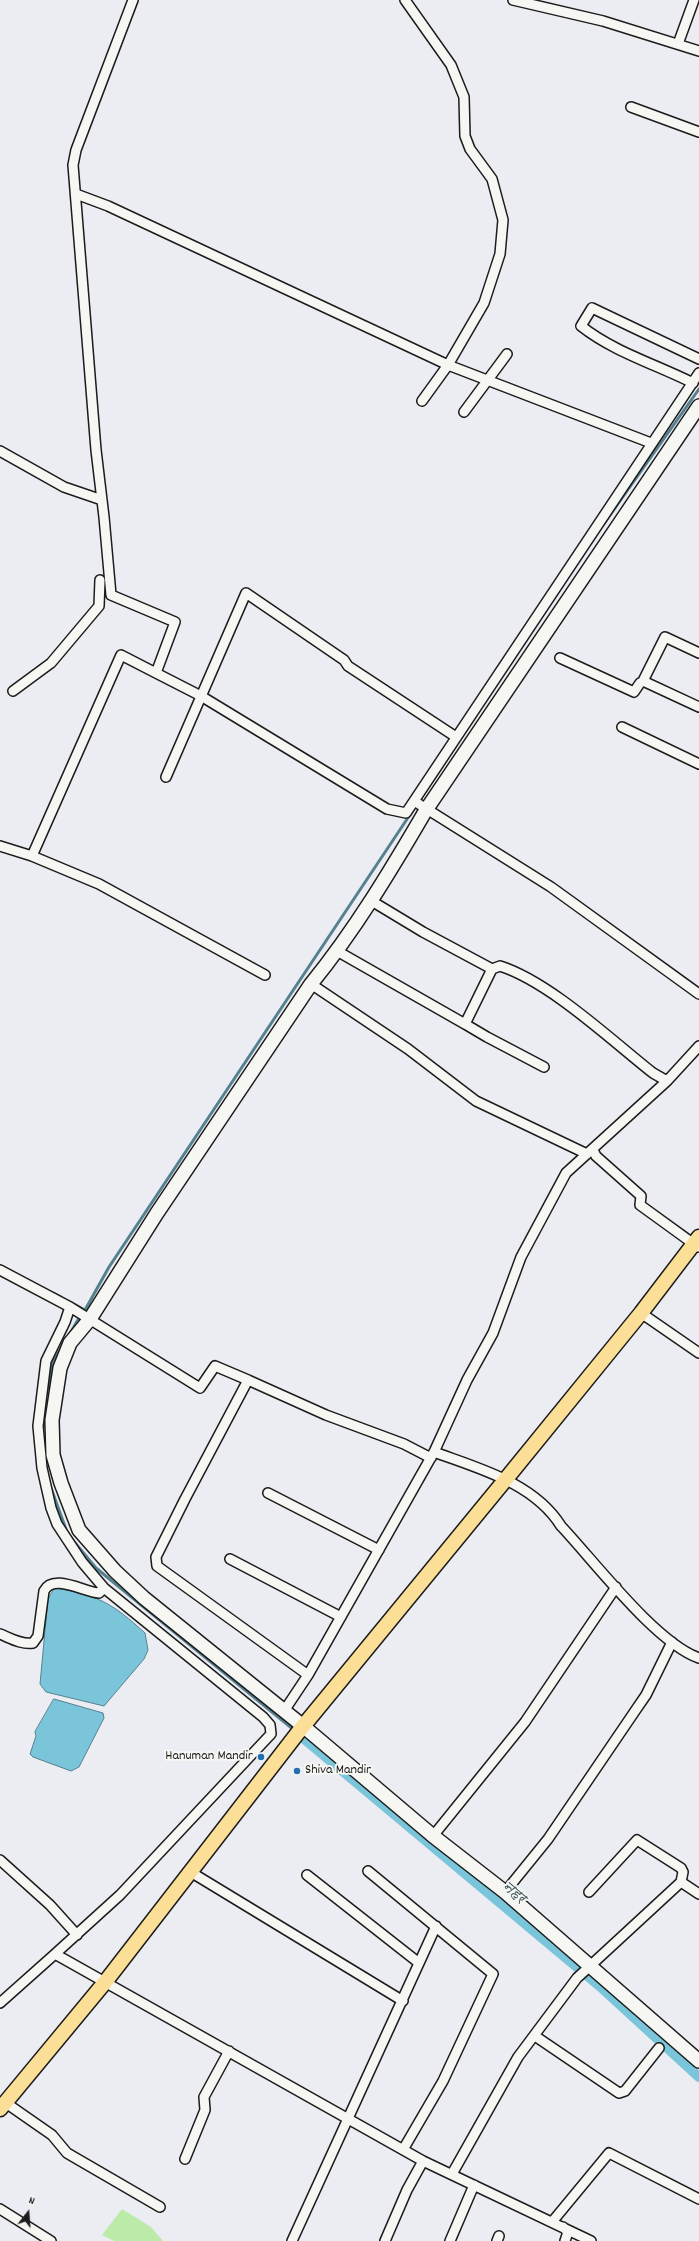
<!DOCTYPE html>
<meta charset="utf-8">
<style>
body{margin:0}
#map{position:relative;width:699px;height:2241px;overflow:hidden;background:#ececf3;font-family:Dekko,sans-serif}
canvas{display:block}
.north{position:absolute;left:8px;top:2193px;width:40px;height:40px;-webkit-text-stroke:3px #f6f6f2;paint-order:stroke;rotate:17deg;font-size:11px;font-weight:700;line-height:16px;text-align:center;color:#1c1c1c}
.north::after{content:'';display:block;margin:auto;width:14px;height:18px;background:#1c1c1c;clip-path:polygon(50% 0,100% 100%,50% 72%,0 100%)}
</style>
<div id="map">
<canvas width="699" height="2241"></canvas>
<div class="north">N</div>
</div>
<script>
const ctx = document.querySelector('canvas').getContext('2d');
ctx.lineJoin = 'round';
function paint(path, color) { ctx.fillStyle = color; ctx.fill(path, 'evenodd'); }
function stroke(path, color, width, dash) { ctx.strokeStyle = color; ctx.lineWidth = width; ctx.lineCap = dash ? 'butt' : 'round'; ctx.setLineDash(dash || []); ctx.stroke(path); }
function drawText(font, color, halo, rows, align = 'center') {
  ctx.font = font + ' Dekko,"Playpen Sans Deva",sans-serif'; ctx.lineWidth = 4; ctx.setLineDash([]); ctx.textBaseline = 'middle'; ctx.strokeStyle = halo; ctx.fillStyle = color; for (const [text, x, y, turn = 0] of rows) {
    ctx.save(); ctx.translate(x, y); ctx.rotate((+turn || 0) * Math.PI / 180); ctx.textAlign = isNaN(turn) ? turn : align; if (halo) ctx.strokeText(text, 0, 0); ctx.fillText(text, 0, 0); ctx.restore();
  }
}
paint(new Path2D(`
 M122 2209 151 2227 163 2241H114L102 2235Z`), '#bceaa8');
const water = new Path2D(`
 M55 1588C99 1595 113 1604 145 1633L148 1650 144 1659 104 1706 46 1692 40 1684 48 1599Z
 M54 1699 103 1713 104 1718 79 1767 71 1771 33 1757 30 1754 36 1736 35 1732Z`);
paint(water, '#7bc5db');
stroke(water, '#55818f', 1);
stroke(new Path2D(`
 M603 525 699 389
 M53 1293 61 1297
 M72 1303 85 1310 109 1267 455 747
 M69 1335 79 1318
 M46 1396 53 1362 62 1347
 M51 1488 67 1532
 M71 1538 96 1568 294 1730`), '#55818f', 3);
stroke(new Path2D(`
 M303 1738 603 1989 699 2077`), '#7bc5db', 10);
const street = new Path2D(`
 M133 0 76 150 73 165 96 450 104 517 111 595 175 622 156 673 201 696 387 809 406 813 699 373
 M405 0 451 65 464 97 465 136 470 149 492 179 503 220 500 254 484 303 448 365 422 401
 M513 0 603 21 699 51
 M678 44 694 0
 M631 107 699 132
 M76 194 108 206 448 365 651 443
 M693 383C655 364 614 352 581 326L592 308 699 359
 M464 412 507 354
 M0 451 64 487 102 500
 M699 653 665 637 643 681 699 707
 M560 658 634 692 640 683
 M13 691 51 663 99 606 100 580
 M622 727 699 764
 M166 777 246 593 344 660 348 666 456 737
 M414 801 551 887 699 994
 M0 846 32 856 99 884 265 975
 M32 856 121 655 156 673
 M370 900 423 932 492 969
 M337 951 465 1024
 M311 984 408 1049 476 1101 587 1154
 M544 1067 487 1037 465 1024 492 969 500 966C550 982 611 1040 653 1073L667 1081
 M593 1150 596 1156 641 1196 640 1205 698 1247
 M0 1270 70 1307 200 1388 215 1366 248 1380
 M70 1307 65 1322 46 1361 38 1426 42 1468 51 1508 57 1524 82 1562 104 1588 263 1717 270 1725 271 1734 120 1895 55 1954 423 2161 591 2241
 M641 1313 699 1353
 M434 1452C480 1469 534 1483 561 1526 594 1561 656 1643 699 1658
 M268 1493 379 1550
 M230 1559 341 1617
 M0 1634C10 1638 22 1645 33 1643L38 1636 44 1591C53 1573 84 1592 99 1593L104 1588
 M308 1675 157 1566 156 1557 185 1499 248 1380 326 1415 404 1444 431 1458
 M284 1711 308 1675 434 1452 467 1380 493 1333 521 1257 566 1173 667 1081 699 1046
 M433 1836 525 1722 616 1587
 M0 1860 50 1905 77 1935
 M189 1871 403 2001
 M368 1871 493 1974 443 2081 404 2148
 M307 1875 419 1963
 M505 1892 548 1839 635 1711 646 1695 672 1642
 M589 1892 637 1840 681 1868 683 1872 681 1882
 M0 2003 55 1954
 M535 2036 619 2093 625 2091 659 2048
 M6 2103 52 2135 67 2153 160 2207
 M185 2159 205 2110 204 2097 229 2051
 M452 2174 518 2057 577 1978 681 1882 699 1894
 M0 2209 51 2241
 M552 2222 609 2153 699 2199
 M563 2227 568 2232 565 2241
 M292 2241C339 2136 389 2031 436 1926
 M385 2241 407 2190 423 2161
 M450 2241 474 2185
 M497 2241 499 2236`);
const secondary = new Path2D(`
 M699 406 426 810C391 870 355 930 311 984L157 1213 90 1319 70 1343 60 1368 52 1420 53 1455 61 1483 79 1530 115 1571 144 1598 303 1726 433 1836 505 1892 699 2061`);
const primary = new Path2D(`
 M0 2109 106 1981 300 1730 506 1479 641 1313 699 1237`);
stroke(street, '#1c1c1c', 12);
stroke(secondary, '#1c1c1c', 16);
stroke(primary, '#1c1c1c', 17);
stroke(street, '#f6f6f2', 9);
stroke(secondary, '#f6f6f2', 13);
stroke(primary, '#fbdf96', 14);
for (const [x, y, r, color] of [
 [261,1757,4,"#1f6fb2"],
 [297,1771,4,"#1f6fb2"]
]) { const dot = new Path2D(); dot.arc(x, y, r, 0, 2 * Math.PI); ctx.fillStyle = color; ctx.fill(dot); stroke(dot, '#f6f6f2', 1.5); }
drawText('14px', '#1c1c1c', '#f6f6f2', [
 ["Hanuman Mandir",253,1757],
 ["Shiva Mandir",305,1771,"left"]
], 'right');
drawText('italic 15px', '#3d575f', '#f6f6f2', [
 ["नहर",513,1894,40]
]);
</script>
